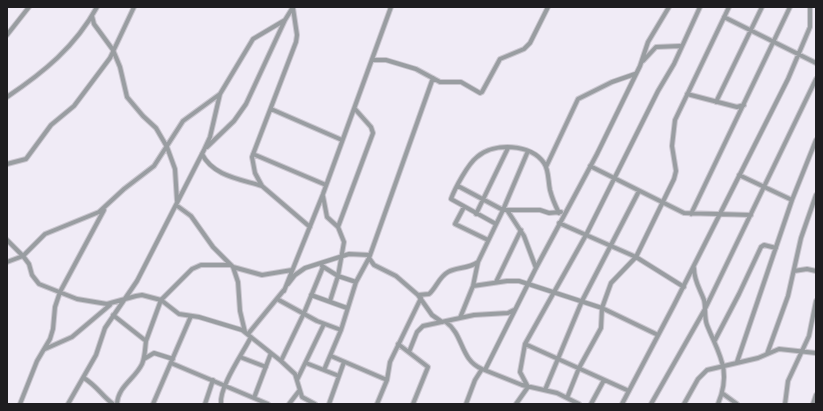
<!DOCTYPE html>
<style>
body{margin:0}
#map{position:relative;width:823px;height:411px;overflow:hidden;background:#f0ebf6;font-family:"Fira Sans",sans-serif}
canvas{display:block}
.frame{position:absolute;inset:0;border:8px solid #1e1d20;pointer-events:none}
</style>
<div id="map">
<canvas width="823" height="411"></canvas>
<div class="frame"></div>
</div>
<script>
const ctx = document.querySelector('canvas').getContext('2d');
ctx.lineJoin = 'round';
function stroke(path, color, width, dash) { ctx.strokeStyle = color; ctx.lineWidth = width; ctx.lineCap = dash ? 'butt' : 'round'; ctx.setLineDash(dash || []); ctx.stroke(path); }
const minor = new Path2D(`
 M293 7 285 20 253 39 220 94 183 121 154 166 124 189 99 212 45 234 23 256 29 264 32 275 39 284 77 299 107 304 136 296 142 295 161 300 179 314 199 317 242 330 281 361 295 374 302 397 315 404
 M293 8 297 35 296 42 252 157 255 173 262 186 310 227
 M92 16 94 24 113 50 120 67 127 97 143 116 156 128 167 147 175 169 177 201
 M724 17 816 63
 M7 35 29 7
 M373 60H386L416 69 440 82H461L480 93 482 92 500 59 524 49 530 43 548 7
 M643 61 656 47 680 46
 M687 94 737 107 744 105
 M7 97C44 72 75 47 97 7
 M716 102 762 7
 M271 109 342 140
 M207 147 234 121 246 104 285 20
 M202 154C213 176 240 179 262 186
 M253 154 326 185
 M7 164 26 159 51 125 74 106 110 58 134 7
 M590 166 684 213 751 215
 M546 167 578 99 612 82 635 74
 M739 175 792 200
 M458 186 503 210H540L549 213 561 212
 M323 196 327 217 338 227 344 242 338 276 330 301
 M176 205 191 216 213 247 233 267 238 282 240 311 245 332
 M464 207 455 224 488 240
 M507 210 524 236 536 268
 M476 214 508 148
 M691 214 790 7
 M559 223 636 257 684 287
 M496 224 451 199C455 188 468 164 477 157 494 142 531 144 544 163 549 170 548 181 550 190 552 198 555 205 559 213
 M338 227 373 133 371 127 355 109
 M7 240 23 256 7 262
 M369 258 374 265 396 276 418 295 432 315 442 322
 M322 266 338 276 356 282
 M233 267 262 275 292 270
 M694 268C694 281 700 289 704 300 706 308 704 317 707 325 719 355 732 370 718 404
 M794 271 807 269 816 271
 M496 282 521 230
 M288 284 295 275 305 268 349 254 369 255
 M473 286 507 281H519L602 308 658 335
 M284 291 323 194 391 7
 M311 295 347 308
 M418 295 429 294C436 288 439 277 448 272 457 267 468 269 478 262
 M277 299 317 321 341 330
 M113 315 146 341 161 300 192 269 201 265H231
 M460 318 473 286 478 262 503 210 528 151
 M446 322C464 335 460 360 482 369
 M248 334 284 290
 M715 340 739 294 761 247 764 245 776 248
 M398 344 428 367 413 404
 M525 344 629 391
 M45 349 72 337 110 305
 M409 352 417 332 423 326 474 315 508 313 514 310
 M767 354 788 296 801 238 816 195
 M331 356 387 380
 M240 357 266 367
 M144 359 154 353 173 359
 M281 361 304 313 323 267
 M737 362 792 200 816 140
 M171 363 268 404
 M306 363 339 376
 M324 370 341 330 356 282 369 258 433 78
 M485 370 536 268 597 154 640 66 648 42 669 7
 M84 378C98 387 101 395 113 404
 M297 380 324 324
 M545 390 582 301 639 191
 M722 393 737 404
 M254 398 271 353
 M567 398 579 368 601 328 602 308 611 283 636 257 674 179 676 171 672 146 675 120 729 7
 M20 404 37 361 50 339 53 329 55 307 60 292 104 210
 M68 404 96 355 105 328 137 281 204 150 210 137 220 94
 M117 404C118 386 135 379 142 364 145 357 145 349 146 341
 M153 404 191 316
 M205 404 213 380
 M221 404C219 387 243 353 251 337
 M289 404 299 391
 M329 404 344 362
 M377 404 387 380 390 362 421 298
 M466 404 475 380 482 369 522 385 557 393 579 404
 M516 404 528 387 520 372 525 344 586 235 658 91 674 64 700 7
 M591 404 604 380
 M622 404 674 305 788 79 810 27V7
 M651 404 705 309 816 79
 M684 404 698 379 707 370 758 358 779 349 816 353
 M785 404 788 381 809 336 816 301
 M813 404 816 395`);
stroke(minor, '#cac6cf', 6);
stroke(minor, '#999da1', 4);
</script>
